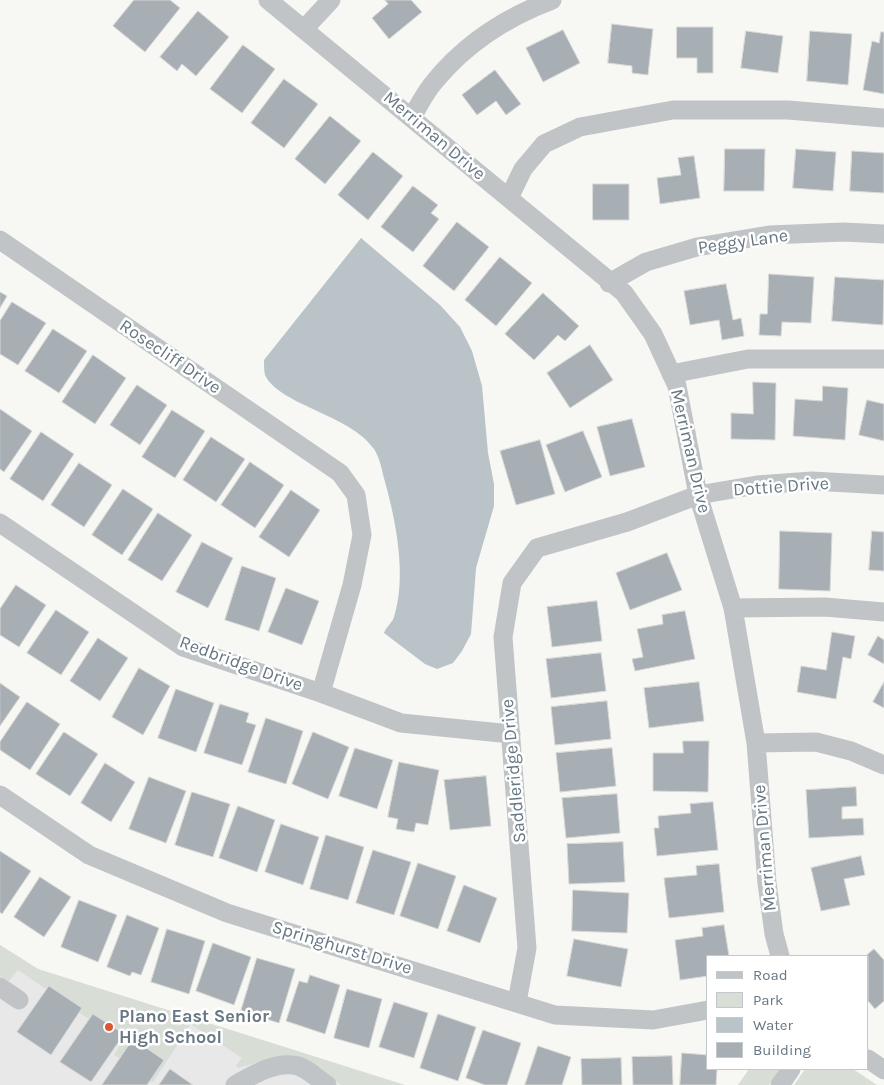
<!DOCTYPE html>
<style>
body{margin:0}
#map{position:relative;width:884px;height:1085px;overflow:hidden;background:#f7f7f4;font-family:Karla,sans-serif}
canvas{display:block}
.legend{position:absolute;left:706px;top:955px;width:162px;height:115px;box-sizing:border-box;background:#fff;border:1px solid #c2c9cd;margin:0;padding:6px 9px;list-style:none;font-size:15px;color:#677783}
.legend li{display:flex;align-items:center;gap:10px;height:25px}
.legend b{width:25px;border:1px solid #c2c9cd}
</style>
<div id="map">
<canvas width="884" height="1085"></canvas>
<ul class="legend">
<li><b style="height:6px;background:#c0c4c7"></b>Road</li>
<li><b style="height:14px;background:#d8ddd5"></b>Park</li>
<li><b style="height:14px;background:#b9c3c8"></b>Water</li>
<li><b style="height:14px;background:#a7afb4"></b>Building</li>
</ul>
</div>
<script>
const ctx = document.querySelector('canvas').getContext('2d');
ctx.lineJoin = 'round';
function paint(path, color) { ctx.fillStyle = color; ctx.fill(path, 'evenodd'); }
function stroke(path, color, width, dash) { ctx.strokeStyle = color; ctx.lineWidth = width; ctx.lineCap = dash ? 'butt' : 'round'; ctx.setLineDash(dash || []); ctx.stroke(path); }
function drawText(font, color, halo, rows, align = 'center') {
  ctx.font = font + ' Karla,sans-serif'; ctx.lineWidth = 5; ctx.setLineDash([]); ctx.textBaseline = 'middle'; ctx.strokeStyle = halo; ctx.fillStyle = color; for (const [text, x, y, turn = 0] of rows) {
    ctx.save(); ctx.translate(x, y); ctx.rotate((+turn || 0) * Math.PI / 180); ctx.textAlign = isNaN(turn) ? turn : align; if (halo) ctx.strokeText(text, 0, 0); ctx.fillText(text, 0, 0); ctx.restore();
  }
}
paint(new Path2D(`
 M0 945 38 969 396 1085H0Z`), '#e7e8e7');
paint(new Path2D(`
 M0 945 38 969 405 1085H341L322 1072 263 1061 238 1068 236 1066 242 1058 191 1024 153 1082 150 1081 164 1059 133 1039 119 1058 114 1055 126 1036 93 1014 89 1019 80 1013 82 1008 49 986 46 989 18 970 9 981 0 976Z
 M749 1069H779L769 1085H738Z
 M805 1069H853L877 1085H794Z`), '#d8ddd5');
paint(new Path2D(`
 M361 238 440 305 460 327 472 351 482 386 488 453 494 484V506L476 568 471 634 462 651 453 663 437 669 425 664 384 633C386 627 392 623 394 617 407 577 396 521 385 482 382 471 380 458 374 449 351 415 279 405 265 375 264 371 264 364 264 360Z`), '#b9c3c8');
const building = new Path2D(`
 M134 0H170L180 8 145 52 113 26Z
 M385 0H411L422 12 389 39 372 18 388 4Z
 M198 11 229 37 196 76 182 64 177 71 160 57Z
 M612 24 653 29 648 75 632 73V66L608 63Z
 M677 27H713V73H697V58H677Z
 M563 30 580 63 543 82 526 48Z
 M746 31 783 36 778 73 741 68Z
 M810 31 852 34 848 85 807 81Z
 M881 32H884V94L863 90 872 41 879 43Z
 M243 45 275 69 242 113 210 89Z
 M495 70 521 104 506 115 496 101 477 115 462 95Z
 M284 79 318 104 284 148 251 123Z
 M330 116 361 141 325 184 295 159Z
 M725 149H765L764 191H724Z
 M796 149 836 152 833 191 793 188Z
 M852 151 884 153V193L850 191Z
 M373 152 403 176 368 220 338 195Z
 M694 156 700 198 660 204 657 178 681 175 678 158Z
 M593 184H629V220H593Z
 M413 186 438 205 431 213 439 219 413 252 381 227Z
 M457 222 489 247 454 291 423 266Z
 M500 257 532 283 496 326 465 300Z
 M769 274 814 277 811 323 782 322 781 336 759 335 760 314H767Z
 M835 277 884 280 883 325 832 321Z
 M726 284 733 320 741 318 744 336 722 340 719 320 690 325 684 291Z
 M0 292 7 296 0 308Z
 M543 293 579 326 565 341 558 335 534 360 505 334Z
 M12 302 46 323 18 365 0 354V321Z
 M53 329 87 351 59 393 25 371Z
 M590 345 613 380 570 408 547 373Z
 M93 355 126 378 95 424 62 402Z
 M753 382 776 383 775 440 731 439V413L753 414Z
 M137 385 167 405 140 445 110 425Z
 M823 386 848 388 845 440 793 436 795 399 822 401Z
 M867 400 884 404V441L859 435Z
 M0 409 32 431 4 472 0 469Z
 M172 410 205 431 175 478 142 457Z
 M632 419 645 467 610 476 597 427Z
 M583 431 602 477 565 492 546 445Z
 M41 432 74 454 43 501 10 479Z
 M211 437 245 459 216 502 183 480Z
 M540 440 555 494 516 505 500 451Z
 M250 462 284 485 255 528 221 505Z
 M79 463 112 485 84 527 51 505Z
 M123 489 153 509 122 555 92 535Z
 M291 490 320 510 289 557 259 537Z
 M158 513 192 535 162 581 128 560Z
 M780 531 832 533 830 591 779 589Z
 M872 531 884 532V571L869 570Z
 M202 542 233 558 208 608 176 592Z
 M667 553 682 590 630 610 616 573Z
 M242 566 276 578 259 631 225 620Z
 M16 585 46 605 19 647 0 635V609Z
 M286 588 319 601 302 645 268 632Z
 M597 601 602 641 552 647 547 607Z
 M56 610 89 632 61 675 27 653Z
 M685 611 695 659 635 671 632 659 643 657 637 629 663 624 662 615Z
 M832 632 855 636 851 659 843 657 836 699 797 692 801 666 826 670Z
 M878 636 884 640V664L868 655Z
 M98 638 128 658 100 701 70 681Z
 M601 653 606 691 551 698 546 659Z
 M139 668 170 686 143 735 112 717Z
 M699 682 704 721 649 728 644 688Z
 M884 682V708L873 702Z
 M0 683 20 697 0 726Z
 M176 689 214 703 196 752 158 738Z
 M607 701 611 739 555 745 551 707Z
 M27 702 60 724 30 770 0 750V742Z
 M220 704 249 713 246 722 256 725 242 765 204 753Z
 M266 718 303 731 286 784 248 772Z
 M64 732 98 754 70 796 36 774Z
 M313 732 349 747 328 799 292 784Z
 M683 741H709L708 792 653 791V753H683Z
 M355 748 393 760 377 809 339 796Z
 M612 748 616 786 560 792 556 753Z
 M399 762 439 770 428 825 416 823 414 832 396 829 398 819 388 817Z
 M105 763 135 782 111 822 81 803Z
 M486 776 491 826 450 830 444 780Z
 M149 777 186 791 166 843 129 829Z
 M856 787 857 806 842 807V819L863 818 864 835 809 838 806 790Z
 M192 792 230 804 213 857 175 845Z
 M617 794 620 833 566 838 562 798Z
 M713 802 718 850 657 856 654 828H659L658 816 691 813 690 804Z
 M238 806 275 820 257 872 219 858Z
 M281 824 319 837 303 885 265 872Z
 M326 835 364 847 348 900 310 889Z
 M623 842 625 882 569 884 567 844Z
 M373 850 411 862 394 915 356 903Z
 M0 851 31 871 2 914 0 912Z
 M861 856 865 875 844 879 850 905 821 911 811 868Z
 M418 863 456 876 438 929 400 916Z
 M719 864 724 912 669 918 664 878 697 875 696 866Z
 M40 877 71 897 44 937 14 917Z
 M464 885 497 898 480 943 447 931Z
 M573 890 629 893 627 933 572 931Z
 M79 900 117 915 98 962 61 947Z
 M127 915 159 928 141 975 132 972 130 976 107 967Z
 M724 925 729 956H708V976L680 980 675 940 703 936 702 928Z
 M167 929 205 941 189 994 151 982Z
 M574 939 628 949 621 987 567 976Z
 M213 943 251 957 234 1005 196 991Z
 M874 949 884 960V1001L875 1009 868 1001V956H866Z
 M257 958 295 969 279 1023 241 1011Z
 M310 975 340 985 325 1034 286 1021 299 981 307 983Z
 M49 986 82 1008 51 1055 17 1032Z
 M347 989 382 999 369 1048 334 1038Z
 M394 1002 428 1013 414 1058 379 1047Z
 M93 1014 124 1034 91 1082 60 1062Z
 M438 1014 476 1027 458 1081 420 1068Z
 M483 1030 521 1043 507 1085H485L466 1078Z
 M133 1039 164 1060 147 1085H102Z
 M538 1046 571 1057 562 1085H525Z
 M682 1053 708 1055V1069H717L716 1085H680Z
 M672 1056 673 1085H633L632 1057Z
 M621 1058 622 1085H582L581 1059Z
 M170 1069 193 1085H159Z`);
paint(building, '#a7afb4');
stroke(building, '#d8d8d6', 1);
stroke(new Path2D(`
 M268 0 624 293 653 334 677 386 698 495 733 608 756 743 767 883 774 934 780 956
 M304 29 331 0
 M412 117C419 105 426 91 435 81 466 43 507 17 552 0
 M509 198 523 169 544 144 580 127 673 110H788L884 118
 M0 240 340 473 356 495 362 535 352 585 321 693
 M609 283 646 262 697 247 769 235 844 232 884 234
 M671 374 748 359H884
 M0 523 183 647 321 693 401 723 511 734
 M733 608 825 607 884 612
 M756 743 816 742 851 751 884 765
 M0 795 89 855 227 913 555 1015 653 1020 708 1010
 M0 987 19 1000
 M517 1002 527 948 503 637 512 583 537 548 627 522 698 495 757 485 812 481 884 485
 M868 1059 884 1070
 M235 1085C253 1075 277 1060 298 1066 308 1069 318 1079 327 1085
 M780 1085 791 1069`), '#c0c4c7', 19);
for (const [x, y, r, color] of [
 [109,1027,5,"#dc562e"]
]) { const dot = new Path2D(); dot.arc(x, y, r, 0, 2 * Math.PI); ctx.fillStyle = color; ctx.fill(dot); stroke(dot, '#fff', 2); }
drawText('18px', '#677783', '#fff', [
 ["Merriman Drive",434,136,40],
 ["Peggy Lane",743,242,-8],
 ["Rosecliff Drive",170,357,34],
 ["Merriman Drive",690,451,77],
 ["Dottie Drive",781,487,-4],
 ["Redbridge Drive",241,664,20],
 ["Saddleridge Drive",514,771,-95],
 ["Merriman Drive",765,848,-95],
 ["Springhurst Drive",342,948,17]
]);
drawText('bold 18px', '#677783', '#fff', [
 ["Plano East Senior",119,1017],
 ["High School",119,1038]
], 'left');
</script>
